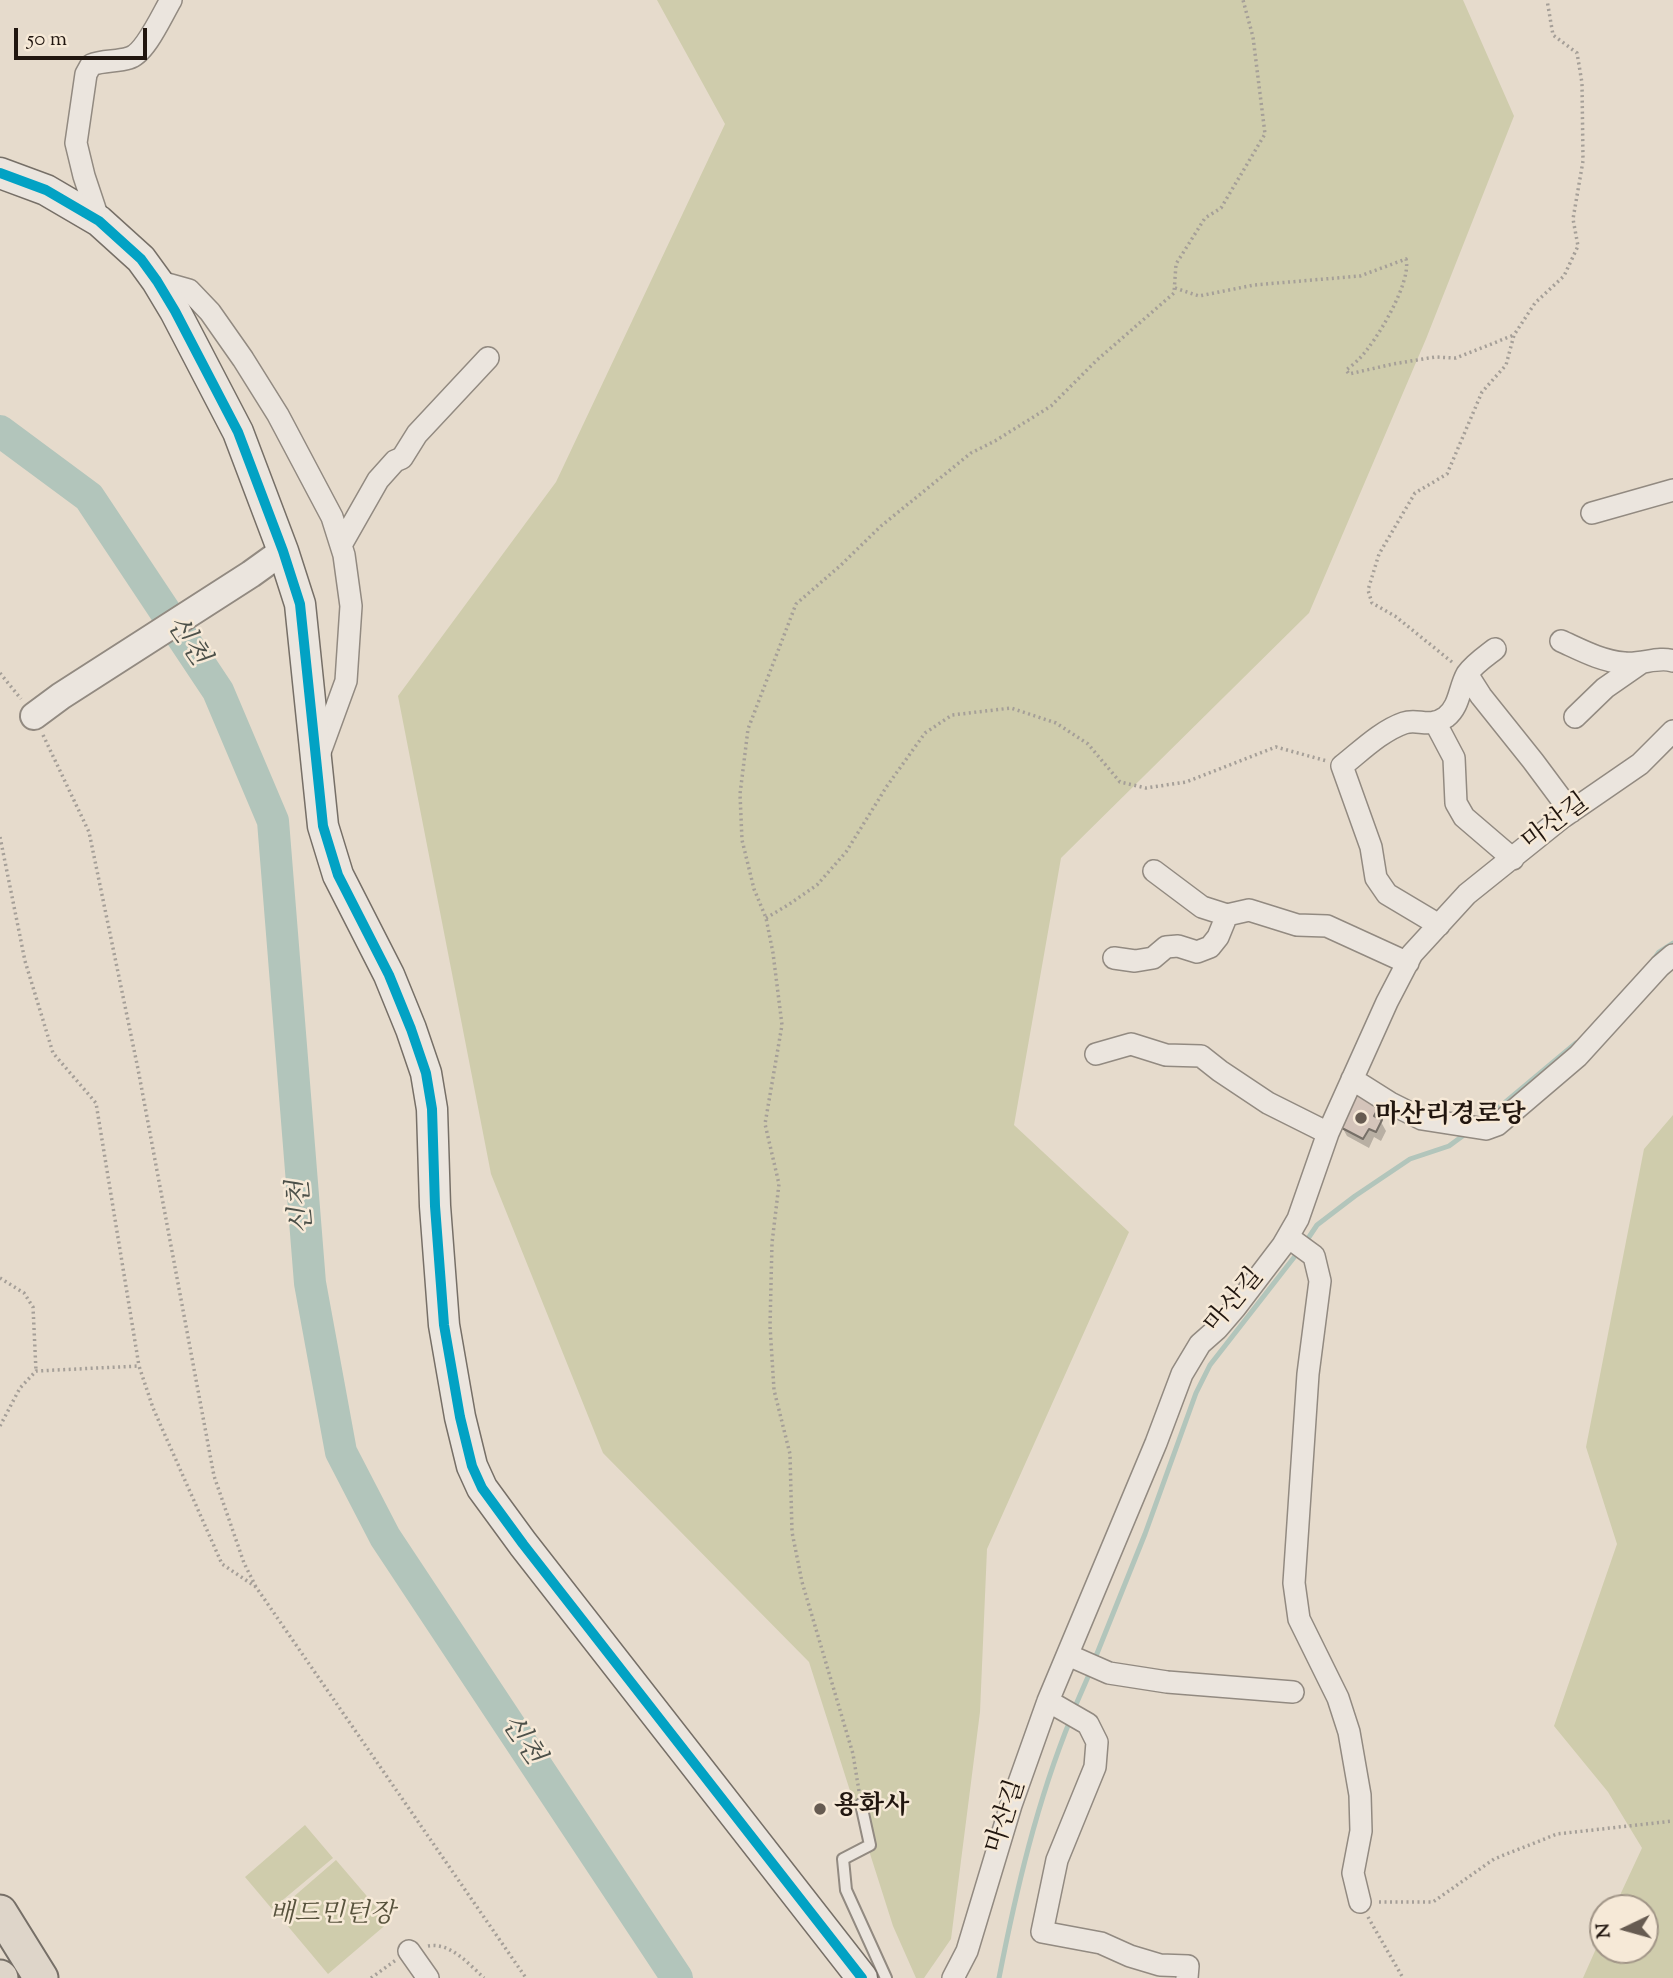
<!DOCTYPE html>
<meta charset="utf-8">
<style>
body{margin:0}
#map{position:relative;width:1673px;height:1978px;overflow:hidden;background:#e6dbcc;font-family:"Sorts Mill Goudy",serif}
canvas{display:block}
.north{position:absolute;left:1589px;top:1894px;width:70px;height:70px;box-sizing:border-box;background:#f6e9d7;border:2px solid #a19587;border-radius:50%;rotate:265deg;font-size:19px;font-weight:700;line-height:28px;text-align:center;color:#21160f}
.north::after{content:'';display:block;margin:auto;width:24px;height:32px;background:#665b51;clip-path:polygon(50% 0,100% 100%,50% 72%,0 100%)}
.scale{position:absolute;left:14px;top:28px;width:133px;height:32px;box-sizing:border-box;border:4px solid #21160f;border-top:0;padding-left:9px;font-size:21px;line-height:24px;white-space:nowrap;color:#21160f;-webkit-text-stroke:5px #f6e9d7;paint-order:stroke}
</style>
<div id="map">
<canvas width="1673" height="1978"></canvas>
<div class="north">N</div>
<div class="scale">50 m</div>
</div>
<script>
const ctx = document.querySelector('canvas').getContext('2d');
ctx.lineJoin = 'round';
function paint(path, color) { ctx.fillStyle = color; ctx.fill(path, 'evenodd'); }
function stroke(path, color, width, dash) { ctx.strokeStyle = color; ctx.lineWidth = width; ctx.lineCap = dash ? 'butt' : 'round'; ctx.setLineDash(dash || []); ctx.stroke(path); }
function drawText(font, color, halo, rows, align = 'center') {
  ctx.font = font + ' "Sorts Mill Goudy","Noto Serif KR",serif'; ctx.lineWidth = 5; ctx.setLineDash([]); ctx.textBaseline = 'middle'; ctx.strokeStyle = halo; ctx.fillStyle = color; for (const [text, x, y, turn = 0] of rows) {
    ctx.save(); ctx.translate(x, y); ctx.rotate((+turn || 0) * Math.PI / 180); ctx.textAlign = isNaN(turn) ? turn : align; if (halo) ctx.strokeText(text, 0, 0); ctx.fillText(text, 0, 0); ctx.restore();
  }
}
paint(new Path2D(`
 M657 0H1463L1514 116 1426 339 1309 613 1061 858 1014 1125 1129 1232 987 1549 980 1712 951 1939 924 1978H916L893 1926 809 1662 603 1453 491 1174 398 696 556 482 725 124Z
 M1673 1115V1978H1583L1603 1933V1950H1645V1908H1614L1642 1848 1608 1792 1554 1726 1617 1544 1586 1447 1644 1149Z
 M305 1825 333 1858 272 1909 245 1877Z
 M336 1860 389 1922 328 1974 276 1912Z`), '#cfccac');
paint(new Path2D(`
 M1379 1107 1384 1116 1381 1122 1386 1131 1381 1141 1374 1137 1369 1148 1347 1136 1342 1127Z`), '#0003');
stroke(new Path2D(`
 M1654 959 1659 952 1673 943
 M1484 1120 1576 1043
 M1305 1243 1317 1225 1355 1196 1410 1159 1449 1146 1468 1132
 M1094 1661 1145 1534 1196 1393 1210 1365 1299 1251
 M1074 1709 1091 1670
 M999 1978C1016 1891 1037 1801 1071 1718`), '#b2c5bb', 5);
stroke(new Path2D(`
 M0 431 89 497 218 691 273 821 310 1283 341 1452 385 1537 677 1978`), '#b2c5bb', 32);
const building = new Path2D(`
 M1357 1093 1380 1105 1374 1116 1382 1120 1376 1132 1369 1129 1363 1139 1340 1127Z`);
paint(building, '#d4c4ba');
stroke(building, '#766f67', 2);
const service = new Path2D(`
 M861 1804 870 1845 843 1859 846 1890 886 1978`);
const minor = new Path2D(`
 M99 221 84 176 76 143 86 74 91 65C103 60 117 62 129 58 145 54 162 15 171 0
 M157 281 189 290 210 312 243 359 278 415 332 517 344 555 351 606 346 681 319 755
 M1592 513 1673 490
 M341 545 378 480 395 461 402 458 417 434 488 358
 M1561 641C1581 650 1601 661 1624 663 1641 665 1659 656 1673 661
 M1467 674 1481 696 1533 761 1571 812
 M1575 717 1605 688 1641 663
 M1435 722 1454 758 1456 803 1464 817 1513 859
 M1154 871 1202 907 1227 915 1249 910 1297 925 1327 926 1408 963
 M1439 925 1387 894 1376 878 1371 847 1342 766C1361 751 1381 731 1404 723 1418 718 1429 729 1446 717 1460 706 1459 688 1467 674 1474 664 1486 656 1495 649
 M1114 958 1135 961 1153 958 1166 947 1178 946 1197 952 1210 947 1218 937 1227 915
 M1096 1054 1131 1044 1166 1055 1201 1056 1220 1071 1268 1103 1328 1133
 M1352 1079 1390 1103 1422 1119 1486 1129 1497 1125 1578 1056 1660 966 1673 955
 M1288 1237 1314 1256 1320 1281 1308 1374 1294 1583 1299 1619 1338 1698 1349 1732 1360 1795 1361 1831 1353 1873 1360 1902
 M1068 1655 1109 1673 1167 1682 1293 1692
 M1048 1701 1088 1724 1097 1742 1095 1767 1057 1860 1042 1932 1101 1943 1130 1956 1160 1965 1188 1966 1187 1978
 M409 1951 428 1978
 M953 1978 967 1951 1011 1805 1048 1701 1156 1443 1182 1374 1200 1344 1217 1329 1235 1308 1283 1245 1298 1219 1328 1133 1387 1002 1412 954 1467 894 1563 817 1640 764 1673 731`);
const tertiary = new Path2D(`
 M34 716 61 696 251 574 283 551`);
const secondary = new Path2D(`
 M0 173 46 190 99 221 141 259 157 281 175 311 238 432 283 551 300 604 323 826 338 875 389 975 411 1029 426 1073 432 1109 435 1206 444 1325 460 1417 472 1466 482 1488 523 1544 862 1978`);
const trunk = new Path2D(`
 M0 1912 41 1978
 M0 1977 1 1978`);
stroke(service, '#928a81', 14);
stroke(minor, '#928a81', 24);
stroke(tertiary, '#928a81', 30);
stroke(secondary, '#766f67', 33);
stroke(trunk, '#766f67', 37);
stroke(new Path2D(`
 M1175 288 1199 296 1254 285 1360 276 1406 259C1412 282 1376 342 1359 359 1355 363 1350 367 1346 370L1349 374 1393 364 1435 357 1456 358 1514 335
 M1452 662 1395 616 1372 603 1368 590 1379 554 1415 493 1447 474 1482 392 1506 365 1514 335 1535 303 1564 276 1578 246 1573 219 1583 161 1582 83 1577 53 1553 35 1547 0
 M0 673 21 699
 M43 735 89 832 138 1069 214 1476 244 1563 256 1587
 M0 837 25 961 53 1053 96 1103 139 1366
 M766 918 788 905 817 885 846 852 887 786 925 733 952 715 1011 708 1056 723 1088 744 1120 782 1146 788 1186 782 1276 747 1327 761
 M0 1278 24 1293 33 1307 36 1371
 M0 1426 20 1388 36 1371 139 1366 153 1408 222 1564 256 1587 526 1978
 M859 1791 853 1754 802 1582 792 1532 790 1454 774 1390 770 1326 772 1243 779 1184 765 1124 782 1025 773 953 766 918 754 889 742 840 740 794 748 729 796 604 841 565 881 526 971 453 995 441 1051 406 1097 360 1174 293 1176 264 1205 218 1221 208 1265 134 1253 37 1243 0
 M1379 1902H1433L1494 1859 1557 1834 1673 1821
 M1368 1917 1403 1978
 M428 1946C450 1942 469 1964 484 1978
 M371 1978 396 1960`), '#a59f98', 3.5, [2, 3.5]);
stroke(service, '#ebe5de', 10);
stroke(minor, '#ebe5de', 21);
stroke(tertiary, '#ebe5de', 26);
stroke(secondary, '#ebe5de', 30);
stroke(trunk, '#ded5c9', 33);
stroke(new Path2D(`
 M0 173 46 190 99 221 141 259 157 281 175 311 238 432 283 551 300 604 323 826 338 875 389 975 411 1029 426 1073 432 1109 435 1206 444 1325 460 1417 472 1466 482 1488 523 1544 862 1978`), '#02a2c4', 10);
for (const [x, y, r, color] of [
 [1361,1118,7,"#665b51"],
 [820,1809,7,"#665b51"]
]) { const dot = new Path2D(); dot.arc(x, y, r, 0, 2 * Math.PI); ctx.fillStyle = color; ctx.fill(dot); stroke(dot, '#f6e9d7', 2.5); }
drawText('26px', '#21160f', '#f6e9d7', [
 ["마산길",1557,824,-37],
 ["마산길",1236,1302,-50],
 ["마산길",1008,1817,-72]
]);
drawText('bold 26px', '#21160f', '#f6e9d7', [
 ["마산리경로당",1375,1118],
 ["용화사",834,1809]
], 'left');
drawText('italic 26px', '#57523c', '#f6e9d7', [
 ["배드민턴장",332,1917]
]);
drawText('italic 28px', '#4c5049', '#f6e9d7', [
 ["신천",185,642,56],
 ["신천",304,1207,-95],
 ["신천",520,1741,56]
]);
</script>
